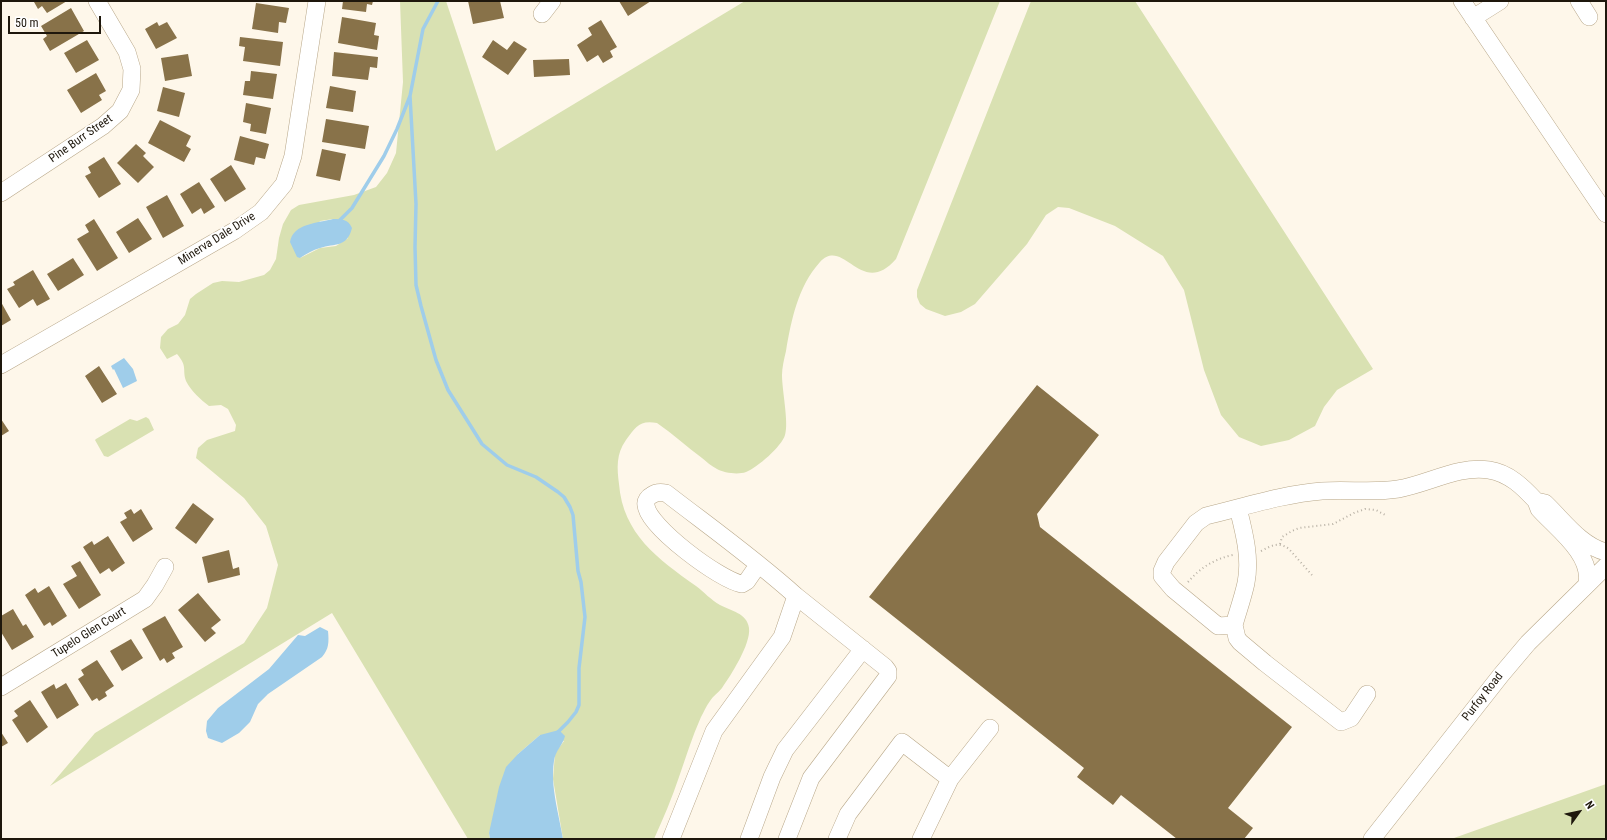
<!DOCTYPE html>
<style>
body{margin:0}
#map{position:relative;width:1607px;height:840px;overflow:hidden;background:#fef7ea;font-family:"Roboto Condensed",sans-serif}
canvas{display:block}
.frame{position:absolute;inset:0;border:2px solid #1e170c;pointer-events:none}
.north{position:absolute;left:1559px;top:792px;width:40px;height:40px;-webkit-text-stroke:3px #fff;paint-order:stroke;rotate:57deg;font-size:11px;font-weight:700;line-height:16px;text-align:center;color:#1e170c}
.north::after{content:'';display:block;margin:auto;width:14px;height:18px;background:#1e170c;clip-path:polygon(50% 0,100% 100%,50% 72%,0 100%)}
.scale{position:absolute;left:8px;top:16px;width:93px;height:18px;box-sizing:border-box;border:2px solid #1e170c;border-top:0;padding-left:5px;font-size:12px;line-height:14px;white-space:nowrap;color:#1e170c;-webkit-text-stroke:3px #fff;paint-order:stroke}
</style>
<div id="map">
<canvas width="1607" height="840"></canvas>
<div class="frame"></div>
<div class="north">N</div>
<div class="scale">50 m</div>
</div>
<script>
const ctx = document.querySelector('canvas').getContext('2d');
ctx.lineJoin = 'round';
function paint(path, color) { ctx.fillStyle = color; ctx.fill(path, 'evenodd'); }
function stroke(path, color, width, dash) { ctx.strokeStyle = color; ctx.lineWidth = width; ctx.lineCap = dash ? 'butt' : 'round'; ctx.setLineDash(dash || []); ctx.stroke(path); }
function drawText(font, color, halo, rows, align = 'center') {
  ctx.font = font + ' "Roboto Condensed",sans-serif'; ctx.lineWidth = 3.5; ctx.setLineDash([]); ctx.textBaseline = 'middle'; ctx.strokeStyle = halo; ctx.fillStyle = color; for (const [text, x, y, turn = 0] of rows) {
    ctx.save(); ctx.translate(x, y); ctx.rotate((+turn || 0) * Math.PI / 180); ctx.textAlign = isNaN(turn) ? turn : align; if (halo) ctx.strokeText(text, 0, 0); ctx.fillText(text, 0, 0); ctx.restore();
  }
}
paint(new Path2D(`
 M400 1H446L496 151 745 1H1000L896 259C861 299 844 236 820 262 798 286 791 321 786 351 784 359 782 368 782 375 782 390 789 423 785 435 782 446 757 468 746 472 738 475 724 473 717 469 711 466 707 462 702 458 687 447 673 434 657 423 639 420 636 427 626 440 616 454 617 468 619 484 623 534 658 559 696 586 704 592 711 600 720 605 731 611 747 613 749 628 751 644 731 675 722 688 718 693 713 696 710 701 706 706 704 712 701 717 692 737 686 757 679 777 672 798 663 819 654 839H563L553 779 555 753 564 741 540 735 518 754 489 833 490 839H468L332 613 50 786 95 733 244 643 267 608 278 565 266 526 244 498 196 458 198 448 207 440 235 431 236 425 228 409 221 405 209 406C201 400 191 391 186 381 182 369 188 367 177 354L167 359 160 348 161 337 168 329 178 324 185 315 190 299 196 294 213 283 222 281 239 282 264 275 270 270 276 259 279 238 283 224 291 210 299 205 354 195 376 187 387 173 396 153 403 82ZM333 219 348 238 336 246 320 248 300 258 320 221Z
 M1031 1H1135L1373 369 1337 390 1324 407 1315 426 1289 440 1261 446 1239 437 1221 415 1204 370 1184 290 1163 256 1115 226 1069 208 1058 207 1046 215 1027 244 975 304 961 312 945 316 926 309 920 304 917 297V290Z
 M146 417 149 419 154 430 108 457 104 456 95 440 96 439 130 419 137 421Z
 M1606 784V839H1455L1454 838Z`), '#d9e1b2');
paint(new Path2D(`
 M333 219C342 219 348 219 352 228 347 248 335 243 320 248 313 250 306 254 300 258L297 257 290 242C293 223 319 223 333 219Z
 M124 358 133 369 137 381 123 388 114 369 113 370 111 366Z
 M320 627 328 631C329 642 329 649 322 657L268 694 258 704 250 722 239 733 222 743 208 738 206 731 207 721 218 708 269 669 298 635 305 636Z
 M559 730 565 736C563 745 555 751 554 761 550 786 559 814 563 839H490L489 833 499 787 506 767 518 754 540 735Z`), '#9fcdea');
stroke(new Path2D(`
 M410 96 416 204 415 247 416 285 421 306 436 360 448 390 482 444 507 465 536 477 558 492 564 497 570 507 573 515 578 571 581 582 585 617 579 668V705L576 712 568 722 557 733
 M339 221 352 208 384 156 397 129 410 96 423 29 438 1`), '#9fcdea', 3.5);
paint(new Path2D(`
 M35 1H67L47 13 42 6 38 9 34 2Z
 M343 1H373L372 5 367 4 366 12 342 9Z
 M468 1H500L504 18 473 24Z
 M619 1H651L628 16Z
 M256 3 289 8 286 23 279 22 278 33 252 29Z
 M71 8 84 31 50 51 43 39 47 36 41 26Z
 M342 17 376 23 374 35 379 36 377 50 338 43Z
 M601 20 617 47 610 51 613 57 603 63 598 55 587 62 577 45 592 35 588 28Z
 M157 22 159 26 167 22 177 38 156 49 145 29Z
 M240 37 283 42 280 66 243 61 245 47 239 46Z
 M87 40 99 60 76 73 64 53Z
 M493 40 507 50 514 41 527 49 508 75 482 57Z
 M334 52 378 57 377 68 370 67 368 80 332 76Z
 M188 54 192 76 165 81 161 58Z
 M569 59 570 75 534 77 533 60Z
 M251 71 277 74 273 99 243 95 245 81H250Z
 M96 73 106 91 99 95 102 100 81 113 67 90Z
 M330 86 356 91 353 112 326 108Z
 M163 87 185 93 179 117 157 111Z
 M246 103 271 108 266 134 250 131 251 124 243 122Z
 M326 119 369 126 365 149 322 142Z
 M160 120 191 136 186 146 191 149 184 162 148 143Z
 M240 136 269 144 265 159 256 157 254 165 234 160Z
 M136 144 146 153 143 156 154 167 138 183 117 163Z
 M322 149 346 154 340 181 316 176Z
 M104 157 121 184 99 198 85 176 91 173 88 167Z
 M231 165 246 189 225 202 210 179Z
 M199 182 215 207 204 214 201 208 192 214 180 194Z
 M167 195 184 226 163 238 146 207Z
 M138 218 152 239 129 253 116 232Z
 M94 219 118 258 97 271 77 239 89 232 85 225Z
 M73 258 84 275 58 291 47 274Z
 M33 270 50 299 37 306 33 299 19 308 7 289 15 285 13 282Z
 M1 302 11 320 1 326Z
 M99 366 117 394 102 403 85 376Z
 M1037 385 1099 435 1037 514 1040 527 1292 727 1228 808 1253 828 1244 839H1177L1121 795 1113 805 1077 777 1084 768 869 597Z
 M1 419 9 431 1 436Z
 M193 503 214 519 196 544 175 528Z
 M131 509 134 514 141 509 153 529 133 542 120 522 127 518 124 513Z
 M108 536 125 563 112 572 109 568 100 574 83 547 92 541 94 545Z
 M229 550 233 569 239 567 240 575 208 583 202 557Z
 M80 561 101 595 79 609 63 584 77 576 71 566Z
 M49 586 67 616 52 626 50 622 44 626 25 595 35 588 38 593Z
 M198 593 221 620 211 628 216 633 205 642 178 610Z
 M13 609 23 626 26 624 34 637 12 650 1 632V616Z
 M165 616 183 647 172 653 175 658 167 663 164 658 160 661 142 629Z
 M131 639 143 658 122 671 110 651Z
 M97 660 114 686 105 692 107 696 99 701 97 698 92 701 78 679 84 675 81 670Z
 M66 683 79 705 57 719 41 692 54 684 56 689Z
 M30 700 48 727 27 743 12 720 18 716 14 711Z
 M1 732 8 743 1 747Z`), '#887249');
const minor = new Path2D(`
 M1462 1 1606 214
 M1579 1 1589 17
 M542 14 552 1
 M1473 18 1500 1
 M1 193 103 126 120 111 131 90 132 69 127 52 97 1
 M1 365 234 231 261 212 284 184 293 156 317 1
 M758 565 747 581 742 584C721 581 647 526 646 505 645 501 648 497 652 495 656 492 661 492 666 493 710 527 755 559 796 596
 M1587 583C1592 554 1557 529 1539 509L1536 501 1545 503C1563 520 1581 546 1606 552
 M1234 625C1238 611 1243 597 1246 583 1251 558 1244 532 1238 508
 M1 687 145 599 155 585 165 567
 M1367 694 1351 718 1341 722 1265 663 1240 642 1237 638 1234 625 1218 626 1173 589 1162 576V571L1166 562 1196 523 1206 516C1244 507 1283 494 1322 491 1347 489 1373 493 1398 489 1428 484 1459 465 1489 470 1509 473 1523 487 1536 501
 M671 839 714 731 782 637 796 596 885 667 888 671V676L811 778 787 839
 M749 839 772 777 785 750 863 649
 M837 839 848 814 902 742 950 779
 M921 839 950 779 990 728
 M1372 839 1501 675 1528 643 1606 566`);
stroke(minor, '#b8a789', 18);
stroke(new Path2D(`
 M1280 544 1282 537 1292 531 1299 528 1333 524 1354 513 1365 509 1376 510 1387 516
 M1261 551C1271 546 1278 541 1289 549L1312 575
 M1188 582C1200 568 1214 559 1233 555`), '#b8b1a5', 2, [1, 3]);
stroke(minor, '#fff', 17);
drawText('12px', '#1e170c', '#fff', [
 ["Pine Burr Street",81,139,-35],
 ["Minerva Dale Drive",217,239,-32],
 ["Tupelo Glen Court",89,633,-32],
 ["Purfoy Road",1483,697,-52]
]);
</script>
